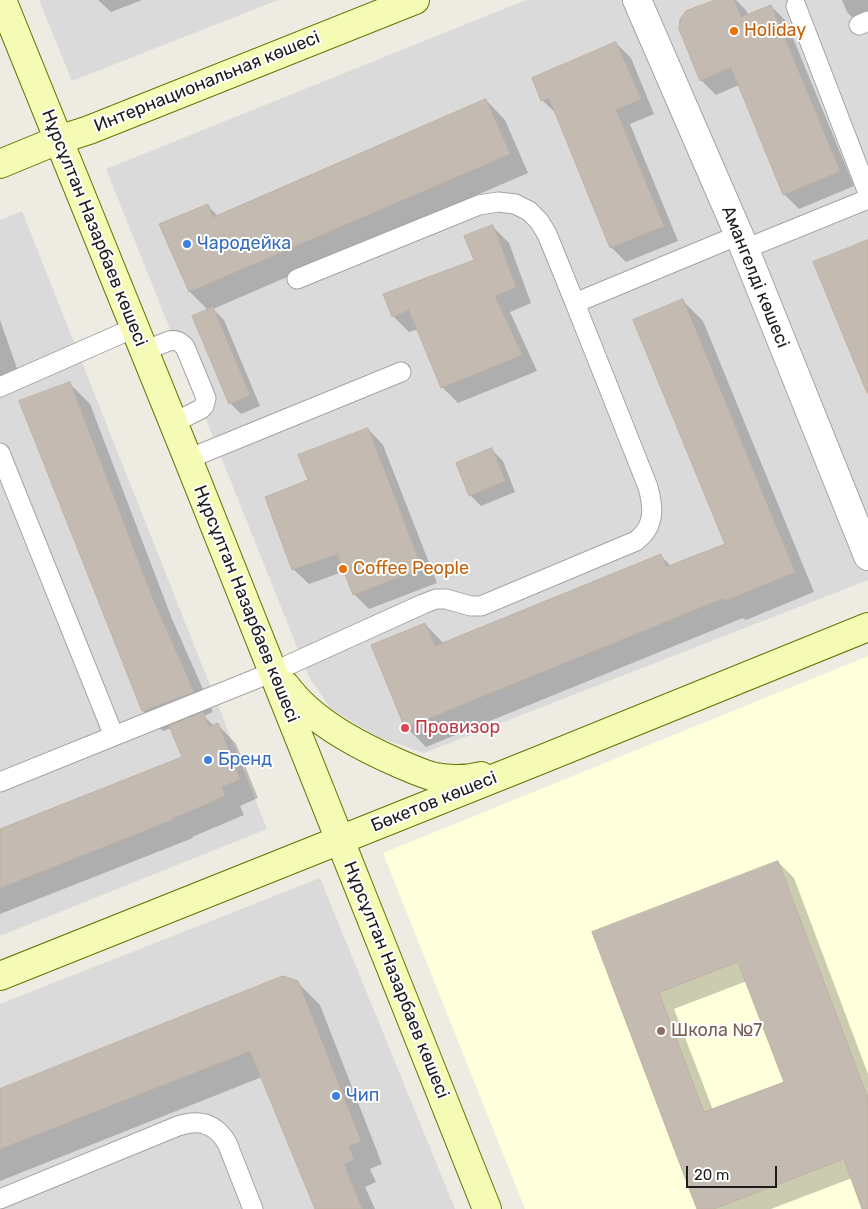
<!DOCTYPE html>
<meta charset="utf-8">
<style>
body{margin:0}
#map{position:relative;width:868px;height:1209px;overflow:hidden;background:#eeebe2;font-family:Rubik,sans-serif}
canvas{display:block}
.scale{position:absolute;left:686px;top:1166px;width:91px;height:22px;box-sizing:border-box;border:2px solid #1d1d1d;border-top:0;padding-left:6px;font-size:15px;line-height:18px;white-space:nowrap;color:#1d1d1d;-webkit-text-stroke:4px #fff;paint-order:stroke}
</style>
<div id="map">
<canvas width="868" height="1209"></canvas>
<div class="scale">20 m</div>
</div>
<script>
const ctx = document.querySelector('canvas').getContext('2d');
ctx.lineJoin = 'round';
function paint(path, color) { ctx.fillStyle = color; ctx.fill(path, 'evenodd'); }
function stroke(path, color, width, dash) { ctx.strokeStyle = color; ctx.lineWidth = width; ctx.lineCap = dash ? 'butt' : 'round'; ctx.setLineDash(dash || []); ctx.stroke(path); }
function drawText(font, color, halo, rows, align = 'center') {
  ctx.font = font + ' Rubik,sans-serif'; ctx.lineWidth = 4; ctx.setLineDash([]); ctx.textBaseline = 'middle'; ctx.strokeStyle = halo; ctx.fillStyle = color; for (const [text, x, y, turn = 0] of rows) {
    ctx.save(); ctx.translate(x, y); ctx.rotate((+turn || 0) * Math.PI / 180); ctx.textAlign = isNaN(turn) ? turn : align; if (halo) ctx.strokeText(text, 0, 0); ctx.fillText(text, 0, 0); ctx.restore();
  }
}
paint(new Path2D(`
 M39 0H278L72 81Z
 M526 0H868V580L424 753 378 737 330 708 309 677 106 169Z
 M22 211 267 829 0 936V220Z
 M320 878 455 1209H0V1004Z`), '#dbdada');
paint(new Path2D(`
 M868 656V1209H525L383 853Z`), '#feffdb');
paint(new Path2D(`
 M98 0H142L111 12Z
 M718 0H736L746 10 748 15 771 6 786 21 854 186 799 209 784 194 739 85 716 95 701 80Z
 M842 0H868V26L862 28 847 12Z
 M616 43 631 58 654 114 630 124 678 241 626 262 611 247 557 114 542 100Z
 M486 100 505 120 528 173 213 309 224 320 260 406 241 414 230 403 209 311 190 292 161 225 207 205 218 216Z
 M493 227 509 243 531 303 510 312 537 371 458 403 442 387 418 329 409 332 393 316 475 261Z
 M683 301 703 321 814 592 746 620 743 618 426 747 406 727 425 624 444 644 661 556 671 566 726 544Z
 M0 320 19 374 0 381Z
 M70 384 90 404 172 619 213 712 204 716 214 726 218 725 236 744 258 798 240 806 244 815 192 837 193 838 0 914V831L184 758 172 728 163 731 143 711Z
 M368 429 383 445 437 583 369 609 354 594 345 571 309 584 293 569 310 481Z
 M492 450 503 461 515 492 481 506 470 495Z
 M778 862 794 878 868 1074V1209H864L852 1178 771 1209H698L593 933ZM747 981 785 1083 713 1110 674 1009Z
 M297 982 320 1005 382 1164 370 1169 376 1182 365 1187 375 1209H316L262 1077 0 1181V1090Z`), '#0003');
const building = new Path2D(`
 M715 0H734L741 17 771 5 840 171 783 195 731 67 700 81 679 29 680 19 686 11Z
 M616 42 641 99 616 110 664 226 610 248 549 98 541 101 532 78Z
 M486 99 510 154 189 292 159 224 208 204 213 217Z
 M493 225 516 287 495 296 522 355 441 388 409 310 392 317 383 294 474 260 464 236Z
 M868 240V393H867L813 262Z
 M683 299 795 572 725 601 724 598 405 728 371 645 425 623 435 646 661 554 666 567 725 544 633 320Z
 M213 307 250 395 229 404 192 316Z
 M70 382 152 597 194 692 142 711 19 401Z
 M368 428 422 568 353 595 337 554 292 570 265 497 308 480 298 455Z
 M492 448 505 481 469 496 456 463Z
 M203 712 209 727 218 723 240 779 222 787 225 796 174 818V819L0 888V829L182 757 169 726Z
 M778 861 868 1098V1209H862L844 1159 714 1209H697L592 932ZM738 962 784 1082 704 1112 659 993Z
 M283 976 298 981 361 1141 349 1146 354 1160 344 1164 362 1209H315L250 1051 0 1149V1089Z`);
paint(building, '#c3bab2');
stroke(building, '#c0b2a4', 1);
const lane = new Path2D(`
 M796 6 868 193
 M859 25 868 21
 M745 249 868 199
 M297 279 479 205 498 202 515 204 529 211 539 221 547 234 575 303 739 235
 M144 351 169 341C176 339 180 342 185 347L206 398 204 406 201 409 173 423
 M0 387 134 328
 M0 453 114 736 0 782
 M188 459 401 372
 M114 736 273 672 423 604 436 599H446L471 606H481L636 541C639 538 643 535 645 532 655 518 652 502 648 487L575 303
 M0 1199 178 1126C199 1119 215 1123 227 1143L253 1209`);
const street = new Path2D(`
 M637 0 739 235 868 556`);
const secondary = new Path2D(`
 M2 0 188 459 487 1209
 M0 164 58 140 89 130 415 0
 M285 685C291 693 298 701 306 708 332 732 366 749 398 763 410 768 422 774 435 777 450 780 465 780 481 776
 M0 976 540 760 868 627`);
stroke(lane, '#a4a4a4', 21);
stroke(street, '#a4a4a4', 30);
stroke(secondary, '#657502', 30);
stroke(lane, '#fff', 19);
stroke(street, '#fff', 28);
stroke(secondary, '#f5fbb4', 28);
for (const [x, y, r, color] of [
 [734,31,5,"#e8710a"],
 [187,244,5,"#3f7fe0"],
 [343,569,5,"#e8710a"],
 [405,728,5,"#e0444e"],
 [208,760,5,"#3f7fe0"],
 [661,1031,5,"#8d6e63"],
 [336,1096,5,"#3f7fe0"]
]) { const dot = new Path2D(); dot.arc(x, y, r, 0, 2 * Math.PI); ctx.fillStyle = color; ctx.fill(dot); stroke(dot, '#fff', 2); }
drawText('18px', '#c56008', '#fff', [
 ["Holiday",744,31],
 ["Coffee People",353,569]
], 'left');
drawText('18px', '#1d1d1d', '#fff', [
 ["Интернациональная көшесі",207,82,-22],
 ["Нұрсұлтан Назарбаев көшесі",94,228,68],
 ["Амангелді көшесі",755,277,68],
 ["Нұрсұлтан Назарбаев көшесі",246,604,68],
 ["Бөкетов көшесі",434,802,-22],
 ["Нұрсұлтан Назарбаев көшесі",396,980,68]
]);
drawText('18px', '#366cbe', '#fff', [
 ["Чародейка",197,244],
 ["Бренд",218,760],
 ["Чип",346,1096]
], 'left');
drawText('18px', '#be3a42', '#fff', [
 ["Провизор",415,728]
], 'left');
drawText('18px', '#785e54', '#fff', [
 ["Школа №7",671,1031]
], 'left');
</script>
